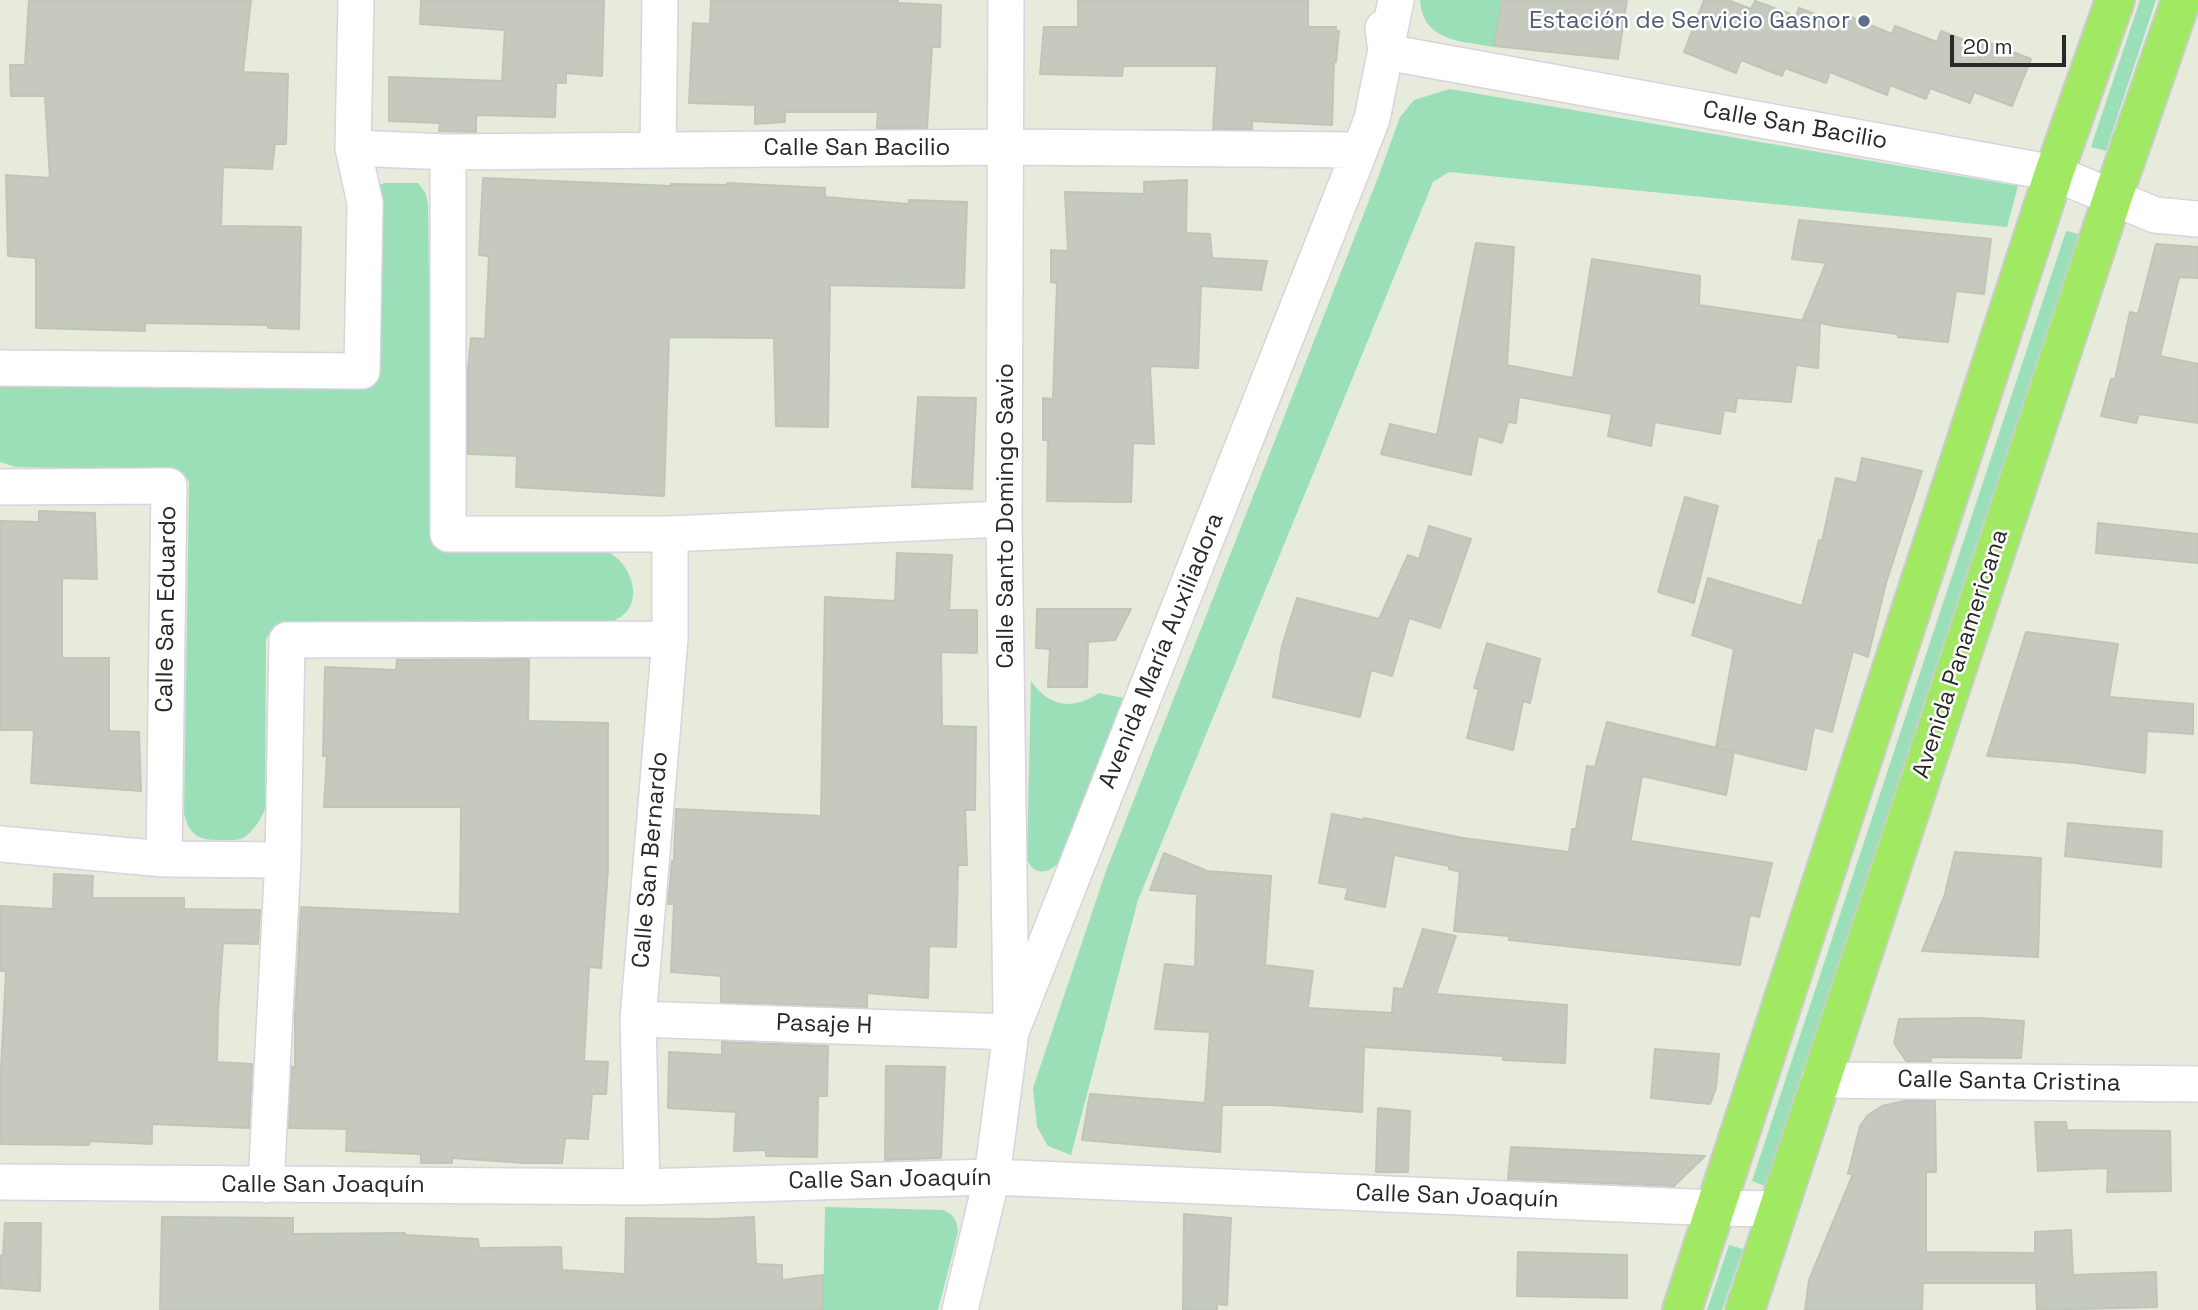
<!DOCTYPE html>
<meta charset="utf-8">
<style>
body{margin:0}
#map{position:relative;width:2198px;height:1310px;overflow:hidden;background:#e6ebdc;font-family:"Space Grotesk",sans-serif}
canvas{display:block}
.scale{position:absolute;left:1950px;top:35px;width:116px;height:32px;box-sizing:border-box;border:4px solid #292929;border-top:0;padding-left:9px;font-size:21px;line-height:24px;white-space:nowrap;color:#292929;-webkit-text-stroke:5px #fff;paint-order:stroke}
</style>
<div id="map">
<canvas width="2198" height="1310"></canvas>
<div class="scale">20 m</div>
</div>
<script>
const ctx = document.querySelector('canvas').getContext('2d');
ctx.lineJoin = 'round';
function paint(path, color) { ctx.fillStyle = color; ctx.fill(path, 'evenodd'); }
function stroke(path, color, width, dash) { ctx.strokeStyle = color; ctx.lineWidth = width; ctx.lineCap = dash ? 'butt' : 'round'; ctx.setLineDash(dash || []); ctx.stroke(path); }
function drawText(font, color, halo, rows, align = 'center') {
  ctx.font = font + ' "Space Grotesk",sans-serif'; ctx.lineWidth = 5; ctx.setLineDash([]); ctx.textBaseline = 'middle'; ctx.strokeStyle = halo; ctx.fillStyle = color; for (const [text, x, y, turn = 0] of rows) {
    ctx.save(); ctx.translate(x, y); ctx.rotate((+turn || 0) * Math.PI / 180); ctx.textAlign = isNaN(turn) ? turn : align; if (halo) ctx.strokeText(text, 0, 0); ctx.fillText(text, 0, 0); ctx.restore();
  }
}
paint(new Path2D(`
 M1420 0H1501L1494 47C1461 41 1423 42 1420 0Z
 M2140 0H2156L2106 151 2091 147Z
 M1450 89 2018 186 2007 227 1449 172 1433 182 1138 900 1071 1155 1048 1146 1037 1127 1033 1088 1106 871 1379 175 1400 117 1414 100Z
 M385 183H418L425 192 428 203 432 527 608 552C638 568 646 616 605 623L288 622C275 624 271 629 266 640L265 809C261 819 255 829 246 836 239 841 233 840 225 840 201 841 189 837 184 813L189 482 183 473 177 470 16 467 0 462V386L6 383 340 384 374 186Z
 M2066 231 2079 234 1765 1186 1752 1181Z
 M1031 681C1050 708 1073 710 1099 693L1124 698 1063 858C1053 872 1035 879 1027 859Z
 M825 1207 943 1210C954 1215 957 1219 958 1232L938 1310H823Z
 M1729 1245 1743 1249 1722 1310H1707Z`), '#9bdfb8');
const building = new Path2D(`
 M29 0H251L243 72 288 74 286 144H275L272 169 223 167 221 226 301 227 299 329 268 328V325L145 323V331L36 328V258L8 256 6 175 50 178 45 96H11L10 65H25Z
 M421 0H604L602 76 566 73V83H556L555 117 476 115V132L439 131 440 123 389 121V77L502 81 505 30 420 24Z
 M711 0H898V3L941 5 940 47H932L927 128H877L878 112H785V122L755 124V105L689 103 693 23 710 24Z
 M1078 0H1308V27H1336V31H1339L1336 62H1334L1332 125 1252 121V129H1213L1217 66H1123L1122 76 1040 74 1044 27H1078Z
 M1502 0H1627L1618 59 1494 46Z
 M1704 0H1728L1751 9 1755 1 1796 16 1799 8 1847 26 1851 17 1892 34 1895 26 1937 42 1941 31 1982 47 1984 41 2031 59 2012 106 1974 92 1970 103 1930 88 1926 99 1890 85 1887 95 1830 72 1826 83 1785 68 1782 76 1741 60 1736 73 1684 52Z
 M483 178 671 186V184L727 185V183L825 188V197L909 204V200L967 202 964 288 830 285 828 427 776 426 774 338 669 337 664 496 516 487 517 456 468 454V369L471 338 485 339 489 256 479 255Z
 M1187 180 1186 233 1210 234 1212 258 1267 261 1261 290 1201 286 1198 368 1150 366 1154 444 1133 443 1131 502 1047 501 1048 440H1043V398L1053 399 1057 283 1051 282V250L1068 251 1065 192 1144 194V182Z
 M1799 220 1991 239 1984 294 1956 291 1948 342 1898 337V334L1834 326 1803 319 1826 263 1792 259Z
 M1476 243 1514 247 1507 365 1573 378 1592 259 1700 276 1699 305 1820 323 1818 368 1796 365 1791 402 1737 398 1735 412 1724 410 1720 434 1655 422 1651 446 1608 436 1612 414 1519 397 1516 423 1508 422 1502 443 1478 436 1471 475 1381 454 1390 424 1437 435Z
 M2156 244 2198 247V278L2179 277 2160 356 2198 364V423L2139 414 2136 423 2101 416 2111 379H2115L2130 312 2138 314Z
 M918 397 976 398 972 489 912 487Z
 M1862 458 1922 471 1886 583 1868 657 1853 651 1832 732 1814 727 1806 770 1716 748 1734 649 1692 635 1708 578 1802 606 1819 540 1822 541 1836 478 1857 483Z
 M1685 497 1718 506 1694 603 1658 592Z
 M39 511 95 513 97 579 62 578V658H109V731L139 732 141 791 31 783 34 730H0V521L39 522Z
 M2098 523 2198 534V563L2096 553Z
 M1429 526 1471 539 1440 628 1409 618 1392 676 1371 670 1360 717 1273 697 1282 646 1297 598 1379 619 1408 555 1419 559Z
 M897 553 952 555 949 610H977V653L941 652 942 726 976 727 975 810H965L967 865H958L956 947 929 946 928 998 867 993V1007L721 1002V976L671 972 674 904H668L672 861H674L676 809 821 816 825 597 895 601Z
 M1037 609H1131L1115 640 1088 642 1087 687H1048L1050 649 1036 648Z
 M2026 632 2118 644 2109 697 2193 704V734L2147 731 2145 773 2075 763 1987 756Z
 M1487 643 1540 659 1530 703 1523 701 1513 750 1467 738 1479 689 1474 688Z
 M529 659 528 721 608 723V869L601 968 589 967 584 1061 608 1062 606 1094H592L588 1139 565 1138 562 1163H526L452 1158V1163H421V1154L346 1151 347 1129 289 1128 292 1067H295V1018L301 907 460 914 461 807H324L327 756H323L325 667 396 670 397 660Z
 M1607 722 1734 752 1726 795 1642 776 1631 838V841L1772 863 1759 917 1750 915 1740 965 1509 940V936L1454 931 1460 872 1449 869V866L1394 855 1385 907 1345 899 1348 888 1319 883 1332 814 1364 820V818L1463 838 1569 852 1572 829H1576L1587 766 1595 767Z
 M2068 823 2162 831 2161 867 2065 856Z
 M1955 852 2041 858 2038 957 1922 951 1945 894Z
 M1164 853 1207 871 1271 876 1265 965 1313 971 1308 1008 1392 1013 1394 988 1403 989 1423 929 1456 936 1436 994 1567 1005 1565 1063 1503 1060V1056L1364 1047 1362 1112 1272 1105H1222L1220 1152 1082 1140 1090 1094 1205 1103 1210 1032 1155 1029 1165 964 1195 967 1197 894 1150 890Z
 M54 874 93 876 92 898H184V909L260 910 258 944 223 943 218 1013 217 1062 252 1064 249 1128 152 1124V1144L89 1141V1145L0 1144V1089L6 971H0V906L53 909Z
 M1979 1018 2024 1021 2021 1058 1931 1057V1061H1906L1894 1043 1899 1019Z
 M722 1042 828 1046 827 1096H818L817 1157 766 1156V1150L734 1151 736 1112 668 1108 669 1052 722 1055Z
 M1655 1049 1719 1054 1716 1088 1710 1104 1651 1098Z
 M886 1066 945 1067 941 1158 885 1160Z
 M1904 1101H1935L1936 1172H1926V1252L2035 1253V1232L2071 1230 2073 1275 2156 1272 2157 1307 2037 1310 2036 1283H1923L1922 1310H1805L1809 1280 1853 1174H1848L1860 1126 1868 1115 1882 1106Z
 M1378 1108 1410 1111 1408 1172H1376Z
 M2035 1122H2066L2067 1130 2170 1131 2171 1191 2107 1192 2108 1168 2038 1171Z
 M1511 1147 1705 1156 1674 1186 1508 1179Z
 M1184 1214 1231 1218 1227 1305 1217 1304V1310H1183Z
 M162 1217 293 1218V1234L405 1233V1235L478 1239 479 1248 561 1247 562 1270 625 1274 626 1218 712 1219 754 1217 756 1264 782 1265V1280L823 1275V1310H160Z
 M5 1223H41L40 1291 0 1288V1256L3 1255Z
 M1518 1252 1627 1255V1298L1517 1296Z`);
paint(building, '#c5c9be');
stroke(building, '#bfc6b6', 2);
const minor = new Path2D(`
 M1006 0 1004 519 1011 1014
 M1383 28 1386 52 2054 173 2155 215 2198 219
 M353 148 448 152 1006 147 1360 150
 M658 150 660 0
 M448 152V534H670L1004 519
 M0 368 362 371 365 203 353 148 356 0
 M0 487 169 486 164 859
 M0 844 164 859 283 860
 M638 1019 1011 1032
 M1819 1080 2198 1084
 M0 1182 642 1187 992 1177 1716 1208 1780 1209
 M266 1185 283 860 287 640 670 639
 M642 1187 638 1019 670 639V534
 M960 1310 992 1177 1011 1032 1360 150 1372 119 1396 0`);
const primary = new Path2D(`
 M1682 1310 2054 173 2115 0
 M1745 1310 2112 199 2181 0`);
stroke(minor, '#dad1e1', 38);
stroke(primary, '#ccc', 42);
stroke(minor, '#fff', 35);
stroke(primary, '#a2e963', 38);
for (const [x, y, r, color] of [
 [1864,21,7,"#5c6f8a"]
]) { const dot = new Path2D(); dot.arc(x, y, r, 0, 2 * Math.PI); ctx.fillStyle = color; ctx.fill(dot); stroke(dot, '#fff', 2.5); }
drawText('24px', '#4e5e75', '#fff', [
 ["Estación de Servicio Gasnor",1850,21]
], 'right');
drawText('24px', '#292929', '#fff', [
 ["Calle San Bacilio",1795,126,10],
 ["Calle San Bacilio",857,148],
 ["Calle Santo Domingo Savio",1006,516,-90],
 ["Calle San Eduardo",167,609,-89],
 ["Avenida María Auxiliadora",1162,651,-68],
 ["Avenida Panamericana",1961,654,-72],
 ["Calle San Bernardo",651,860,-85],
 ["Pasaje H",824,1025,2],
 ["Calle Santa Cristina",2009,1082,1],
 ["Calle San Joaquín",890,1180,-1],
 ["Calle San Joaquín",323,1185],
 ["Calle San Joaquín",1457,1197,2]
]);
</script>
